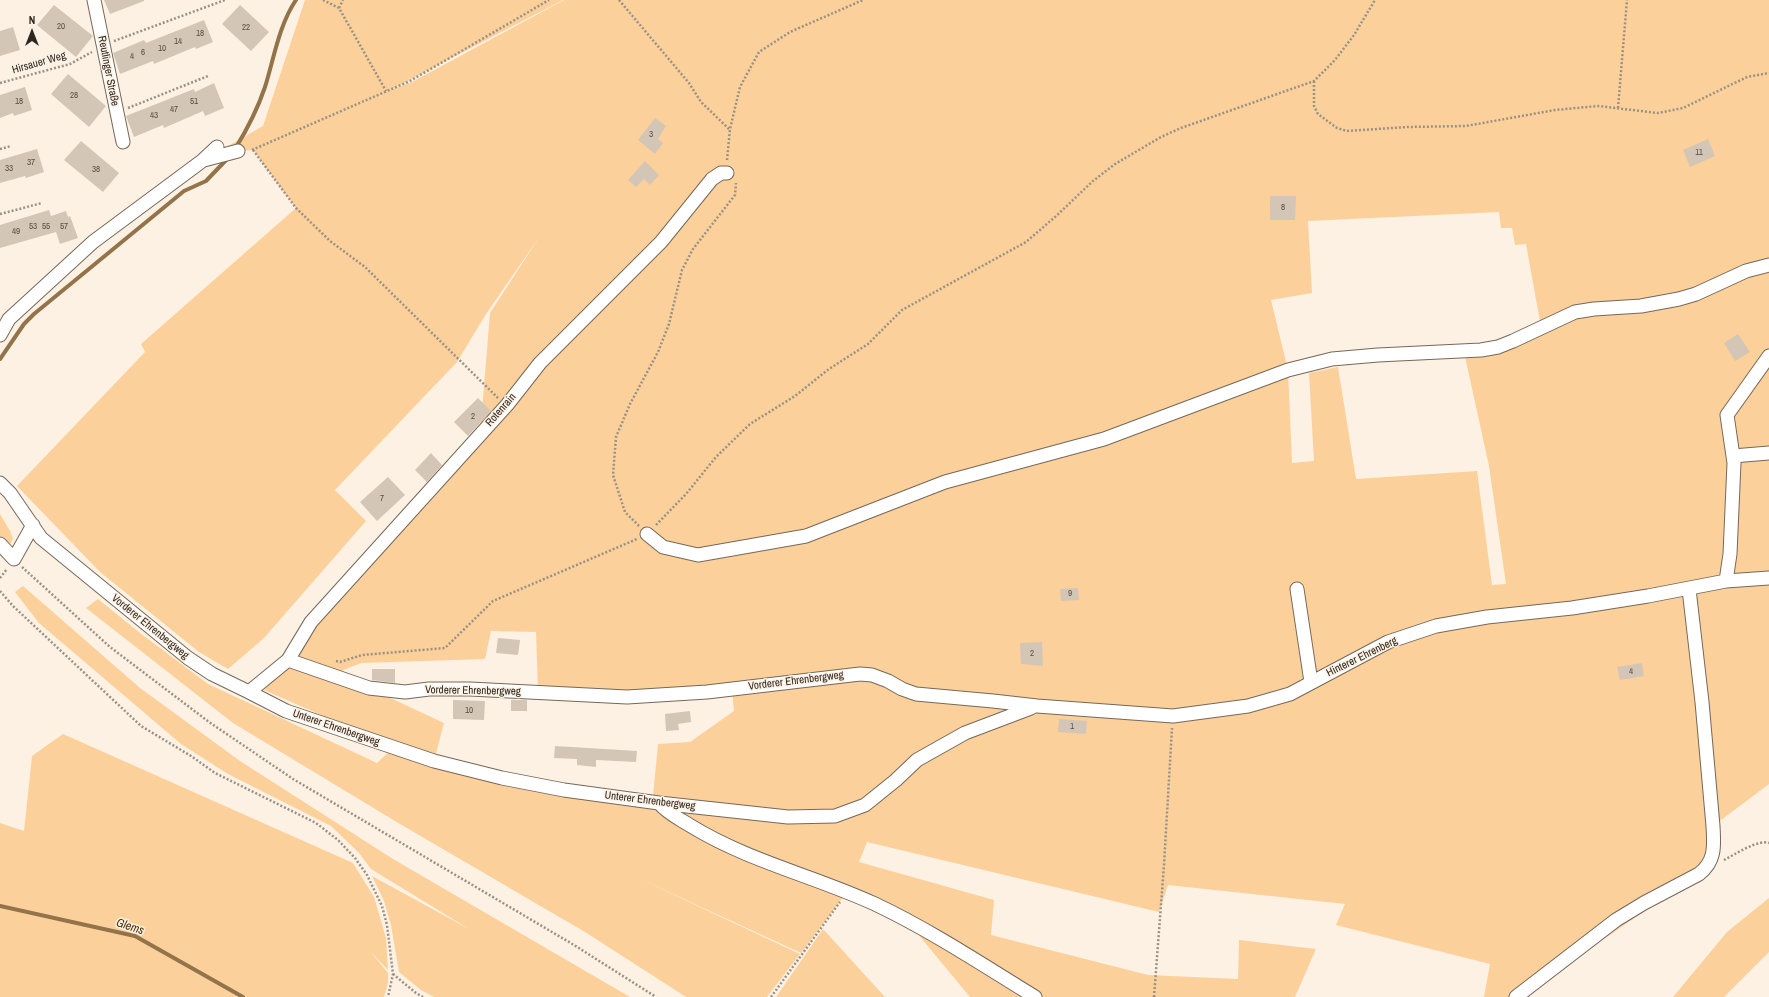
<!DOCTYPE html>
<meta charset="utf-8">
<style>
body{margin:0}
#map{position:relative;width:1769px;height:997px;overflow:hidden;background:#fdf1e4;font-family:"Archivo Narrow",sans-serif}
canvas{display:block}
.north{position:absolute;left:12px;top:12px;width:40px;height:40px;-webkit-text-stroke:3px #fdf1e4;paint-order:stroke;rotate:0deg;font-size:11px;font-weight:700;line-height:16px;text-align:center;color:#2c2720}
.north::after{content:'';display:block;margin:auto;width:14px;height:18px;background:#2c2720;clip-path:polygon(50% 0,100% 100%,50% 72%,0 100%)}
</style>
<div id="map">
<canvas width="1769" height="997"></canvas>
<div class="north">N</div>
</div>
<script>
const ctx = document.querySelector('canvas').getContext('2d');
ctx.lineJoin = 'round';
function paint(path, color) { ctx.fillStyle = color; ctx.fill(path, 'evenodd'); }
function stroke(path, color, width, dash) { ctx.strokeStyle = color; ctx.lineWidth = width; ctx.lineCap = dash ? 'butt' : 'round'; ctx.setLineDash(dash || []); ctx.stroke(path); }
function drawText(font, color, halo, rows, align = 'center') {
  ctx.font = font + ' "Archivo Narrow",sans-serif'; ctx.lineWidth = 3; ctx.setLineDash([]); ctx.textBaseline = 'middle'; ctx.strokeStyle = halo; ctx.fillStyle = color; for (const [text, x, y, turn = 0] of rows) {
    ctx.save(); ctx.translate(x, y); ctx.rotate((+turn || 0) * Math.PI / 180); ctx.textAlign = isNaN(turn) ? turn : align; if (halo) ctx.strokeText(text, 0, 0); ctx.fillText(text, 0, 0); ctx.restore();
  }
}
paint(new Path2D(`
 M305 0H563L390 90 412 82 564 0H1769V784L1713 826 1712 858 1688 881 1520 997H1484L1490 964 1336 925 1345 904 1168 885 1159 912 867 842 859 862 994 900 991 935 1148 975 1238 979 1239 940 1316 949 1295 997H970L907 921 847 892 801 953 636 877 800 954 767 997H686L585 932 400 824 233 723 86 608 98 599 140 633 208 684 377 763 394 747 264 690 285 666 369 688 444 723 434 761 502 778 653 796 658 744 690 742 734 711 732 690 627 697 538 691 536 632 491 631 485 659 361 663 336 673 288 660 299 640 480 435 490 313 540 236 486 314 457 362 335 490 366 521 264 638 228 669 199 652 100 572 17 486 145 352 141 344 296 208 253 150 238 151 202 161 263 126ZM1499 212 1501 228H1512L1515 245 1526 244 1541 327 1464 352 1489 466 1506 584 1492 585 1477 471 1356 479 1338 367 1309 373 1314 461 1292 463 1288 370 1271 300 1312 293 1308 221Z
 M0 514 10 531 13 539 9 546 0 536Z
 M23 586 140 688 240 761 393 859 630 997H434L421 990 399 972 391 925 384 901 372 876 469 929 371 869 359 853 331 826 228 774 181 744 39 623 15 592Z
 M63 734 353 863 374 897 386 938 388 970 370 951 388 973V983L384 997H0V823L24 831 32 756Z
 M1769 898V952L1724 997H1673L1727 932Z
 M823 929 885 997H776Z`), '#fcd09a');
stroke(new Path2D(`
 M235 149C248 128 257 111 265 87 274 58 279 25 296 0
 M0 359 24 324 34 314 184 191 206 181 229 157
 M0 906 135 936 243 997`), '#93734a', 4);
paint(new Path2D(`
 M104 0H144V1L110 14Z
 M54 5 93 36 76 57 37 25Z
 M240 5 269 32 251 51 222 24Z
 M204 20 213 42 196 49 195 47 154 64 153 61 120 74 113 53 144 40 146 43Z
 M13 27 20 50 0 56V31Z
 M68 74 106 106 89 127 51 94Z
 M214 83 224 108 205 116 203 111 164 128 163 125 134 137 126 116 194 89 195 92Z
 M25 87 32 110 14 116 13 113 0 118V95Z
 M655 118 666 126 658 139 663 143 655 154 638 140Z
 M1708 139 1715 156 1690 167 1683 150Z
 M81 141 119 173 103 192 64 160Z
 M37 149 44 172 26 178 25 176 0 183V160Z
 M645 161 659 175 650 185 644 179 636 187 628 180Z
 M1270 196H1296L1295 220H1270Z
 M49 210 51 216 66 211 68 217 70 216 78 238 60 244 56 232 0 248V225Z
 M1738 334 1750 352 1735 361 1724 343Z
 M478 398 491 411 468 436 454 422Z
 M431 453 442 465 427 482 415 470Z
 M388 477 405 495 377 521 360 502Z
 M1078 588 1079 600 1061 601 1060 589Z
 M498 638 520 640 518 655 496 653Z
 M1042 642 1043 666 1021 664 1020 643Z
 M1642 663 1644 676 1620 680 1617 667Z
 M372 669H395V683L372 680Z
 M453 700 485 701 484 720 453 719Z
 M511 700H527V711H511Z
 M690 711 691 722 678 724 679 730 666 731 665 714Z
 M1059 719 1087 721 1086 734 1058 732Z
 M555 746 637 751 636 762 596 760V767L577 765V759L554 758Z`), '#d4c6b6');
const minor = new Path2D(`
 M94 0 123 142
 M204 160 238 151
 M0 335 9 319 93 242 202 161 217 147
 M1733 456 1769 453
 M0 483 10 493 41 538 188 658 212 674 249 692 288 660 369 688 405 692 429 689H470L627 697 707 692 860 674 872 675 888 681 902 689 916 694 993 701 1037 706 1173 716 1248 706 1290 694 1388 642 1436 626 1487 617 1572 608 1648 596 1726 581 1769 578
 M647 534 663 547 698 555 806 536 945 482 1104 439 1288 370 1332 359 1378 355 1481 350 1498 347 1513 341 1575 312 1594 309 1641 306 1679 299 1696 294 1746 271 1769 265
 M0 544 14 559 33 525
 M1726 581 1730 554 1734 463 1727 415 1769 356
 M1297 589 1311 682
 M288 660 311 622 507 405 540 363 661 242 712 179 721 173H727
 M249 692 286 711 434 761 502 778 564 790 659 803 788 817 835 816 865 805 896 780 917 760 965 733 1031 708
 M659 803C668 814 680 819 691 826 748 861 814 876 875 904 930 930 983 965 1035 997
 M1516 997 1616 920 1644 903 1699 874C1716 861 1714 845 1713 826L1702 702 1689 589`);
stroke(minor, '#756859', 15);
stroke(new Path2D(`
 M323 0 339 8 386 91
 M619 0 689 83 701 102 729 129
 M339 8 343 0
 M114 41 225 0
 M1314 81V106L1318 114 1337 128 1347 131 1407 127 1466 126 1555 110 1598 106 1658 113 1683 108 1747 77 1769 73
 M0 83 70 64 92 52
 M128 108 208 76
 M1618 108 1627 0
 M0 149 11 146
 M252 150 410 81 549 0
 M253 150 296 208 330 241 365 267 498 398
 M727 160 730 129 740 87 759 52 790 32 863 0
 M0 214 42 203
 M656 525 686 494 716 457 750 424 795 396 829 369 868 344 902 310 1026 242 1055 217 1093 181 1115 164 1161 137 1181 128 1314 81 1335 60 1354 35 1375 0
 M639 526 625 512 613 475 616 437 630 404 658 352 669 324 682 270 693 249 735 195 736 183
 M22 567 110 647 209 722 293 779 574 945 656 997
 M0 578 7 569
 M0 591 13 606 141 726 191 756 215 773 316 823 338 840 355 858 367 875 382 906 387 925 393 974 388 997
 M336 661 340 662 362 655 445 648 493 601 637 539
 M1724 860C1734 855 1758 839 1769 843
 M393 974 416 993 423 997
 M771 997 840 902
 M1154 997 1164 865 1172 728`), '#999186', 2.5, [2, 2]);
stroke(minor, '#fff', 13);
drawText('9px', '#564f46', null, [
 ["20",61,27],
 ["22",246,28],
 ["18",200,34],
 ["14",178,42],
 ["10",162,49],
 ["6",143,53],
 ["4",132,57],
 ["28",74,96],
 ["18",19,102],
 ["51",194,102],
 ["47",174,110],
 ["43",154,116],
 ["3",651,135],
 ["11",1699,153],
 ["37",31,163],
 ["33",9,169],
 ["38",96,170],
 ["8",1283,208],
 ["53",33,227],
 ["55",46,227],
 ["57",64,227],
 ["49",16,232],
 ["2",473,417],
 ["7",382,499],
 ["9",1070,594],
 ["2",1032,654],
 ["4",1631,672],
 ["10",469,711],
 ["1",1072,727]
]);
drawText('11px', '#2c2720', '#fdf1e4', [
 ["Hirsauer Weg",39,63,-16],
 ["Reutlinger Straße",108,71,79],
 ["Rotenrain",501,410,-49],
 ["Vorderer Ehrenbergweg",150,627,39],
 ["Hinterer Ehrenberg",1362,657,-26],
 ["Vorderer Ehrenbergweg",796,681,-7],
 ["Vorderer Ehrenbergweg",473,691,1],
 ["Unterer Ehrenbergweg",336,728,19],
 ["Unterer Ehrenbergweg",650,801,7]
]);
drawText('italic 12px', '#4b2e00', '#fdf1e4', [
 ["Glems",130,927,18]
]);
</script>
